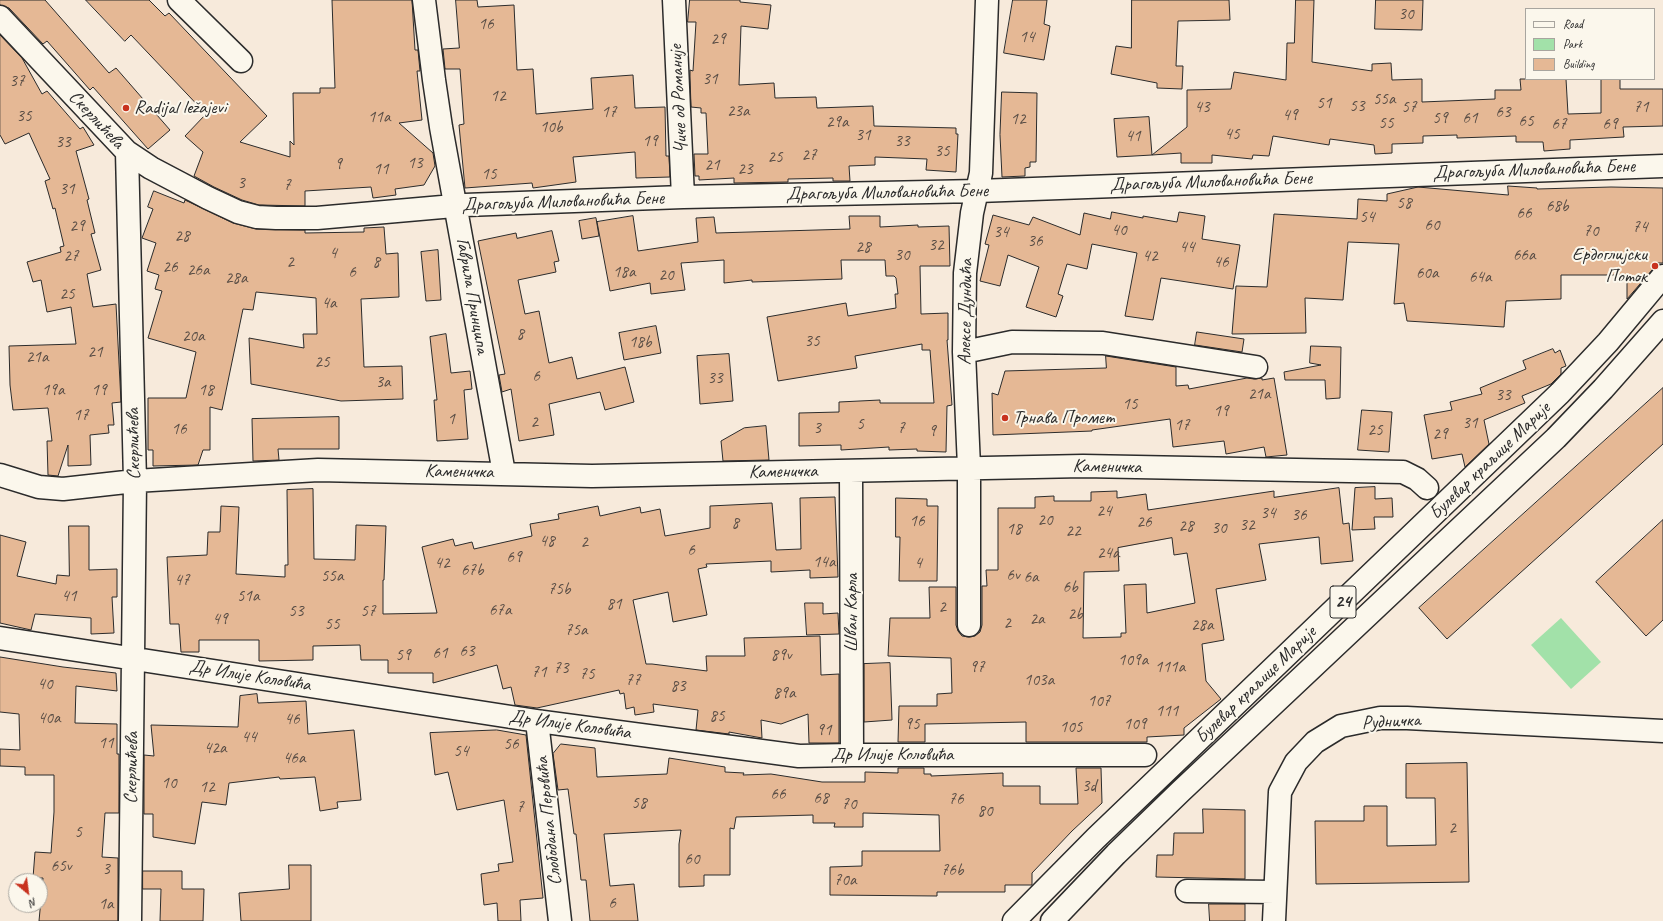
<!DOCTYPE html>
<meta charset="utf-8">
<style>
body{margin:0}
#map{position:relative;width:1663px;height:921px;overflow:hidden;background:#f7eadb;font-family:Caveat,sans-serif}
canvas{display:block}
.legend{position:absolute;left:1525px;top:8px;width:130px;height:72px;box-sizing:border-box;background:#fbf7ec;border:1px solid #a8a59f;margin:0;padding:5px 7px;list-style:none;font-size:12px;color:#2b2b2b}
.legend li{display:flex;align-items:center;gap:8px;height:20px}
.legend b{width:20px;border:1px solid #a8a59f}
.north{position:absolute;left:8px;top:873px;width:40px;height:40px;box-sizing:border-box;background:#fbf7ec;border:1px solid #a8a59f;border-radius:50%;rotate:151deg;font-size:11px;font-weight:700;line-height:16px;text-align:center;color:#2b2b2b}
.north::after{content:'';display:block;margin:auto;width:14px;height:18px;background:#c8321e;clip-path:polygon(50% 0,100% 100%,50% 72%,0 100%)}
</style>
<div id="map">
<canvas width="1663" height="921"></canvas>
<ul class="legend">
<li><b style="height:5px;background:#fbf7ec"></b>Road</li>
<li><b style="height:11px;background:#a2e1a9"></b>Park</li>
<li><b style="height:11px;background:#e5b895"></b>Building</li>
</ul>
<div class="north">N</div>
</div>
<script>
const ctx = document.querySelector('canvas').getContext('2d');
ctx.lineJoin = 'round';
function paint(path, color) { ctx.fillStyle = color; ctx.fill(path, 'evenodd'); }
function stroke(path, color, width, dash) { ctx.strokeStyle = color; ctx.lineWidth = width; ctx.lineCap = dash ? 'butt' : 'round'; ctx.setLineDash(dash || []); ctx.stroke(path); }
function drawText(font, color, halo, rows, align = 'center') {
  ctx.font = font + ' Caveat,sans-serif'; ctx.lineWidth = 4; ctx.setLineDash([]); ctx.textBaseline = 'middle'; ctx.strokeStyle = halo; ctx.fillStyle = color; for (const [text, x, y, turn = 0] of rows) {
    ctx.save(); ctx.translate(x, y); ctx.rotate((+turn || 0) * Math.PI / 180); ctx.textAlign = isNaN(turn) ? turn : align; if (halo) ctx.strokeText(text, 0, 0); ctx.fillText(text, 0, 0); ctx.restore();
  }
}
paint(new Path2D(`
 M1561 618 1601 662 1571 689 1531 645Z`), '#a2e1a9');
const building = new Path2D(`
 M0 0H45L109 73 116 68 170 130 148 149 93 87 90 90 47 41 43 44 9 8 0 5Z
 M86 0H149L165 16 169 13 267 116 240 142 290 157V141L294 145 293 93H320V88H335L332 0H412L415 50H418L420 71H417L422 120 399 123 433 153 435 166 424 185 395 189 396 195 373 198 371 187 305 191V206L259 205 242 200 214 187 194 176 203 152 185 136 206 114 131 35 125 41Z
 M456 0H477L478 7 514 5 517 70 533 69 536 114 593 109 591 78 633 75 635 108 665 107 666 156H669L670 177 636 178 635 152 573 157 576 182 533 188 532 183 465 188 459 125 464 124 460 69H445L443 49 459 48Z
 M690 0H740V2L771 5 768 29 741 26 739 85 774 83 775 98 816 97 817 108 873 106 874 126 956 128V134H958L956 172 926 170 927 159 875 157V165L849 166 850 181H833V178L788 179V182L734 183V178L699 180V176H695L694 154H708L706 113H701V108L691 107 690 77V70L693 71 696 22H688Z
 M1013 0H1047L1044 24 1050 26 1044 60 1004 53Z
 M1132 0H1229L1230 20 1178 21 1176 66H1183L1182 89 1157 88V83L1111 74 1116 46 1131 48Z
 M1296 0H1314L1312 62 1372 71V64L1391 63 1392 80 1422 79V102L1495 99V90H1521L1520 79H1566L1568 114 1601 113V79H1620V89H1663V126L1623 127 1624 137 1570 140V149L1544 151 1543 142H1516V136L1457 138V135L1423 136V143L1392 144V153L1375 154 1374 145 1330 139 1329 145 1273 136 1269 156 1253 155 1252 159 1212 155V163H1181V153L1152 155 1187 127V90L1231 89 1234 72 1286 80 1287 43H1294Z
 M1376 0H1423L1422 30 1375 29Z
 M0 35 22 58 42 94 47 91 80 129 83 127 94 145 76 151 89 199 87 200 95 233 91 234 101 270 87 274 93 307 116 304 121 402 112 403 114 425H108L109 433 90 435 91 465 68 466V445L58 476 48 475 47 441H52L48 408 13 410 10 385 9 346 76 344 71 307 47 312 41 280 33 282 27 262 61 252 60 247 64 246 55 208 53 209 45 181 50 179 29 133 5 144 0 135Z
 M1002 92 1037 93 1036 162H1030V167L1025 168V176L1002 177 1000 135Z
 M1149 117 1152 155 1117 157 1114 119Z
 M1508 186 1537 188V189L1611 187 1663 188V263H1653V269L1627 299V275H1561V299L1506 301 1504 327 1407 321 1404 303 1394 304 1399 244 1348 242 1343 300 1305 298 1306 333 1232 334 1236 286 1267 287 1274 214 1357 219 1358 199 1387 201V194L1418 187 1508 195Z
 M154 191 184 203 185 200 233 223 256 229 305 230V233L364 232V228L384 227 386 254 398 253 399 297 361 299 364 367 402 366 403 399 341 401 251 384 249 338 304 348 303 334H317L316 298 256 292 253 310 243 309 222 410 210 407V450H203L198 465 153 466V450H148V398H186L196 352 148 338 162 291 155 289 159 275 147 271 156 243 142 238 153 209 148 207Z
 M1112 212 1143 218V216L1177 222 1179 212 1205 216 1202 239 1240 245 1233 289 1161 278 1153 320 1125 316 1137 253 1092 244 1087 269 1067 264 1058 294 1063 296 1056 317 1026 307 1039 267 1008 255 1000 286 980 281 989 245 985 244 993 215 1029 225 1033 217 1080 235 1084 213 1110 219Z
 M633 216 638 251 698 242 696 218 714 217 716 233 850 229 849 216H880V227L918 225V227L949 226 950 266H920L921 314 948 313V340H947L952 405 947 406 946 452 917 451V449L889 450V447L841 450V445L799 446V413L839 412V402L880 400V403H934L930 350H922V344L855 356 857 368 778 381 767 317 846 303 848 316 896 308 895 294H898L896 278 894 276H886L885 260H841L842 279 752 282V280L724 283V260L681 263 685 290 651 294 650 283 610 291 597 222Z
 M596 218 599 236 582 239 579 221Z
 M552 231 559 261 554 262 556 272 518 280 525 314 539 311 549 363 572 357 577 379 625 367 634 402 605 410 600 392 549 404 554 435 519 441 511 389 502 392 499 375 505 374 478 241 516 233 517 238Z
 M438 250 441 300 426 301 421 252Z
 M656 326 661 353 624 360 619 333Z
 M1197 332 1244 339 1242 352 1195 345Z
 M446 334 451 373 470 371 472 389 464 390 468 439 437 441 434 400H437L430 337Z
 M1311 346 1341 347 1340 398 1326 399 1325 380H1285L1284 372 1321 365 1310 363Z
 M1553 349 1555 353 1560 350 1566 366 1561 368V374L1551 384 1522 396 1525 403 1484 420 1489 444 1465 467 1462 454 1432 459 1424 415 1452 410 1450 402 1482 394 1480 388 1526 369 1523 361Z
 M729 354 733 401 700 404 697 356Z
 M1106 356 1176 367V386L1188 385 1189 389 1247 378 1254 379 1262 378V380L1274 378 1287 455 1266 457 1264 447 1226 454 1224 441 1173 447 1170 419 1092 430V431L993 435 992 393 998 395 1005 371 1106 368Z
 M1663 388V444L1447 639 1419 608Z
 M1362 410 1392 412 1389 452 1358 450Z
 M339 417V449H278L279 460 253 461 252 419Z
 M766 426 769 460 723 461 721 441 744 428Z
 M1375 487V499L1392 498 1393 517H1374L1375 529 1352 530 1355 488Z
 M1339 488 1343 524 1349 523 1353 561 1321 564 1319 537 1259 544 1266 580 1216 589 1224 640 1202 644 1206 681 1221 699 1184 728V735L1147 737V742H1026V722L925 724V742H898L899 706H937V694L952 693 951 658 888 656 890 618H930L929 587H956V625L958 631 962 636 969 637 975 636 980 632 982 625V586H987L986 570H998V508H1035V497L1054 496V501H1091V492L1117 491V498L1146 494 1148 510 1274 491V497ZM1172 538 1174 555 1187 553 1195 603 1147 613 1146 584 1124 585 1126 633H1121V637L1083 638 1084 572 1119 571 1118 548Z
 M313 489 314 559 355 560 356 525 386 526 384 580H383V614L437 613 422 547 453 539 455 546 472 542 474 549 532 536 530 524 559 519 558 514 598 506 600 516 640 507 641 513 660 509 665 536 710 528V506L772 503 776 550 801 549 800 498 835 497 838 577 810 578V570L771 572V561L706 564 707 567 698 569 707 615 673 622 668 592 633 600 646 664H652L707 671 706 656H745L744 638 820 636 821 675 839 674V743H809L808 714 781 724 761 720 762 738 729 732V734L696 730 698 710 653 704 654 712 635 715 634 707 626 709 624 693 620 694 619 690 537 708 515 705 511 687 503 689 497 665 433 683V673H388V660H361L360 645 313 646V660L259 661V640H199V652H181L179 624H170L167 557 207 555 208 532H220L221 506 239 507 236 574 285 577V565H288L287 490Z
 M896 498 927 499V506H938L937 581H899L900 537H896Z
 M1663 520V620L1646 636 1596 582Z
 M69 526H89V570L117 569V597H112L114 633 91 634V618L35 614 31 630 0 623V535L26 542 17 576 56 584 57 575 69 576Z
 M805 603H823V614L838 613 839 634 807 635Z
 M0 657 63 667 116 673 117 691 76 686 75 723 117 724V754H119V813H105L102 857 118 858V921H39L43 878H33L35 852 51 853 54 812V775H25V767L0 766V749L20 750 19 714 0 712Z
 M890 663 892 720 864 722V664Z
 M257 694 258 703 306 701 308 734 354 730 361 800 337 802 338 808 320 811 315 777 280 779 279 777 229 783 226 805 202 802 195 844 153 837V814H144V755L154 756 151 725 238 727 240 696Z
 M497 730 526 735 543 898 520 900 521 921H498L497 903 484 905 481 874 499 871 498 864 513 862 504 800 457 810 448 772 435 775 430 733Z
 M561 744 595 748 597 777 667 774 669 758 725 767V772L744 773 743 775 771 774 822 782H865V772L898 773V768H924V774H931V776L1003 773V786H1040V804H1078L1076 768H1101L1102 803 1072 831 1032 873V885H1005V892H937V896L830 895V867L862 866V851H940L939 815 863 813V827H834L835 823H813V815L736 817 734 829 730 828V875H704V886L679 887V844L681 830 604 834 610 886 634 884 638 921H590L586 880H581L576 834H574L568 789 558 790 553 754Z
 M1467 763 1469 882 1316 884 1315 821H1364V806H1387V846L1436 845 1435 798H1406V764Z
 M1203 809 1245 810V879L1156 877 1157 855H1173L1174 833H1203Z
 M289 865H311V921H241L239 893 289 889Z
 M143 871H182V889H204L203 921H160L161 889H143Z
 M1209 904H1245V921H1210Z`);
paint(building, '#e5b895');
stroke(building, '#2b2b2b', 1);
const minor = new Path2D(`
 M179 0 241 61
 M424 0 434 80 441 127 504 473
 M674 0 683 197
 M0 17 127 152 135 481 130 921
 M127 152 151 168 208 198 238 212 257 217 276 218H317L465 205 683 197 978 191 1663 166
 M964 352 1012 342 1103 343 1256 367
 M851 471 852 755
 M0 475 39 487 63 489 135 481 318 470 592 476 1083 466 1403 472 1417 479 1427 488
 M969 625V467L964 352 965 273 972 213 981 173 987 0
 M0 638 537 721 799 756 852 755H1145
 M537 721 560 921
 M1187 891 1275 892
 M1274 921 1280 792 1296 762 1315 742 1341 726 1380 718H1407L1663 731`);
const major = new Path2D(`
 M1014 921 1096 838 1560 393 1608 342 1663 276
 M1052 921 1116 854 1181 791 1556 438 1603 389 1663 321`);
stroke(minor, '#2b2b2b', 25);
stroke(major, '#2b2b2b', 25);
stroke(minor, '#fbf7ec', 22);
stroke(major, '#fbf7ec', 22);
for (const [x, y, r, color] of [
 [126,108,4,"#c8321e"],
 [1655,266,4,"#c8321e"],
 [1005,418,4,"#c8321e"]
]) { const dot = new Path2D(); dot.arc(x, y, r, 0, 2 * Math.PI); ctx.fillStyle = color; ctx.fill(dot); stroke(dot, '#fbf7ec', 1.5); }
drawText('17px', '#5a4e46', null, [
 ["30",1406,15],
 ["16",486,25],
 ["14",1027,38],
 ["29",718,40],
 ["31",710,80],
 ["37",17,82],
 ["12",498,97],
 ["55a",1384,100],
 ["51",1324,104],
 ["53",1357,107],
 ["43",1202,108],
 ["57",1409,108],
 ["71",1641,108],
 ["23a",738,112],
 ["17",609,113],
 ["63",1503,113],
 ["49",1290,116],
 ["35",24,117],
 ["11a",379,118],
 ["59",1440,119],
 ["61",1470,119],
 ["12",1018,120],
 ["65",1526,122],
 ["29a",837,123],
 ["55",1386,124],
 ["67",1559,125],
 ["69",1610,125],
 ["10b",551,128],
 ["45",1232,135],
 ["31",863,136],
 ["41",1133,137],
 ["19",650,142],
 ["33",902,142],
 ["33",63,143],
 ["35",942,152],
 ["27",809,156],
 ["25",775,158],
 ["13",415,164],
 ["9",338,165],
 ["21",712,166],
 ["11",381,170],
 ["23",745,170],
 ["15",489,175],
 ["3",241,184],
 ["7",287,186],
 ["31",67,190],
 ["58",1404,204],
 ["68b",1557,207],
 ["66",1524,214],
 ["54",1367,218],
 ["60",1432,226],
 ["29",77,227],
 ["74",1640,228],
 ["40",1119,231],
 ["70",1591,232],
 ["34",1001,233],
 ["28",182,237],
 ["36",1035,242],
 ["32",936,246],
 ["28",863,248],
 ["44",1187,248],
 ["4",333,254],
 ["30",902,256],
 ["66a",1524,256],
 ["27",71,257],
 ["42",1150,257],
 ["2",290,263],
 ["8",376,263],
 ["46",1221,263],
 ["26",170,268],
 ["26a",198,271],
 ["6",352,273],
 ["18a",624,273],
 ["60a",1427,274],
 ["20",666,276],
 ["64a",1480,278],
 ["28a",236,279],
 ["25",67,295],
 ["4a",329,304],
 ["8",520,335],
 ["20a",193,337],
 ["35",812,342],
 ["18b",640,343],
 ["21",95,353],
 ["21a",37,358],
 ["25",322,363],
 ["6",536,377],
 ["33",715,379],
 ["3a",383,383],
 ["19a",53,391],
 ["19",99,391],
 ["18",206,391],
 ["21a",1259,395],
 ["33",1503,396],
 ["15",1130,405],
 ["19",1221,412],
 ["17",81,416],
 ["1",451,420],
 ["2",534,423],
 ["31",1470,424],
 ["5",860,425],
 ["17",1182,426],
 ["3",817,429],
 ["7",901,429],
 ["16",179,430],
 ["25",1375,431],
 ["9",932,432],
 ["29",1440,435],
 ["24",1104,512],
 ["34",1268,514],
 ["36",1299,516],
 ["20",1045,521],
 ["16",917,522],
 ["26",1144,523],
 ["8",735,524],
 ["32",1247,526],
 ["28",1186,527],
 ["30",1219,529],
 ["18",1014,530],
 ["22",1073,532],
 ["48",547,542],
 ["2",584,543],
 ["6",691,551],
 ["24a",1108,554],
 ["69",514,558],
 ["14a",824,563],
 ["42",442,564],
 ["4",918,564],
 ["67b",472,571],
 ["6v",1013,576],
 ["55a",332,577],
 ["6a",1031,578],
 ["47",182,581],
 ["6b",1070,588],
 ["75b",559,590],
 ["41",69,597],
 ["51a",248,597],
 ["81",614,605],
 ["2",942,608],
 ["67a",500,611],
 ["53",296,612],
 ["57",368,612],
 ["2b",1075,615],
 ["49",220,620],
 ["2a",1037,620],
 ["2",1007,624],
 ["55",332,625],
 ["28a",1202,626],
 ["75a",576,631],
 ["63",467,652],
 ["61",440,654],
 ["59",403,656],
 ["89v",781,656],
 ["109a",1133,661],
 ["97",977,668],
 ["111a",1170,668],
 ["73",561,669],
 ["71",539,673],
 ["75",587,675],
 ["77",633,681],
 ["103a",1039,681],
 ["40",45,685],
 ["83",678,687],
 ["89a",784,694],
 ["107",1099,702],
 ["111",1167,712],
 ["85",717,717],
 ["40a",49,719],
 ["46",292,720],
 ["95",912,725],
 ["109",1135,725],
 ["105",1071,728],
 ["91",824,731],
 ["44",249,738],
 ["11",106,744],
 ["56",511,745],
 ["42a",215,749],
 ["54",461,752],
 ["46a",294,759],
 ["10",169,784],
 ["3d",1089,787],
 ["12",207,788],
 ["66",778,795],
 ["68",821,799],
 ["76",956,800],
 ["58",639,804],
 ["70",849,805],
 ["7",520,808],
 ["80",985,812],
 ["2",1452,829],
 ["5",78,833],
 ["60",692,860],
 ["65v",61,867],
 ["3",106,870],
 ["76b",952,871],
 ["70a",845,881],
 ["6",612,904],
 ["1a",106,905]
]);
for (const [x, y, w] of [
 [1343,602,26]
]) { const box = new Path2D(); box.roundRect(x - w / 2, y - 16, w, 32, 3); ctx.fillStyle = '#fbf7ec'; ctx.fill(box); stroke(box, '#2b2b2b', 1); }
drawText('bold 18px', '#2b2b2b', null, [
 ["24",1343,602]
]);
drawText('19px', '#2b2b2b', '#fbf7ec', [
 ["Чиче од Романије",679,99,-93],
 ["Скерлићева",96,120,47],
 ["Драгољуба Миловановића Бене",1534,170,-2],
 ["Драгољуба Миловановића Бене",1211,182,-2],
 ["Драгољуба Миловановића Бене",887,193,-1],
 ["Драгољуба Миловановића Бене",563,202,-2],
 ["Гаврила Принципа",472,296,80],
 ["Алексе Дундића",966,312,-89],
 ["Скерлићева",134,444,-91],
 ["Булевар краљице Марије",1490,461,-44],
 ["Каменичка",1107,467,1],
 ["Каменичка",459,472,1],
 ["Каменичка",783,472,-1],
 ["Шван Карла",852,613,-90],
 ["Др Илије Коловића",250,676,9],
 ["Булевар краљице Марије",1256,685,-44],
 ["Рудничка",1391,722,-3],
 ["Др Илије Коловића",570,725,8],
 ["Др Илије Коловића",892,755],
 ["Скерлићева",132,768,-89],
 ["Слободана Перовића",549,821,-96]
]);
drawText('19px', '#2b2b2b', '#fbf7ec', [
 ["Radijal ležajevi",134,108],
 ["Ердоглијски",1647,255,"right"],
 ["Поток",1647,277,"right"],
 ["Трнава Промет",1013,418]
], 'left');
</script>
